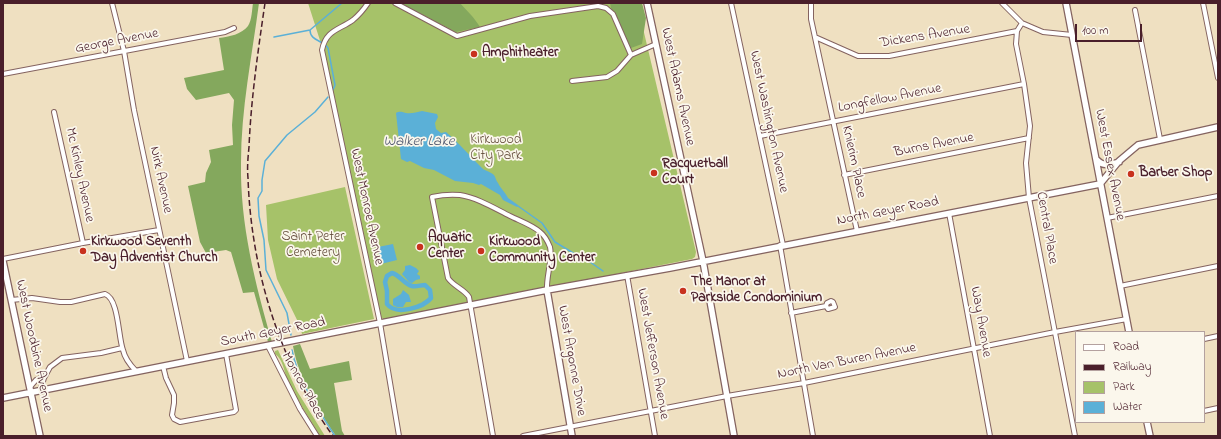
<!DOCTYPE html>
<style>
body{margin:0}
#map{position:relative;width:1221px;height:439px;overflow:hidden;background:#efe0c1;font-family:"Indie Flower",sans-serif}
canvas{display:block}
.frame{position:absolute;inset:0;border:4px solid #4a1f2b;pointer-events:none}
.legend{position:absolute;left:1075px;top:331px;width:130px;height:92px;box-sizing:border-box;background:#fbf7ec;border:1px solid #b4a19f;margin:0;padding:5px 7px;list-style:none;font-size:12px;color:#4a1f2b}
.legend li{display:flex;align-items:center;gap:8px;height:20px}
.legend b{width:20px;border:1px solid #b4a19f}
.scale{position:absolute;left:1075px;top:24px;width:67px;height:18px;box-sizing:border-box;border:2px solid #4a1f2b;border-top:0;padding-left:5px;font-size:12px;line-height:14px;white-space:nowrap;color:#4a1f2b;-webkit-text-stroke:3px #fbf7ec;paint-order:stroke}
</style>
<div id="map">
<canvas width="1221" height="439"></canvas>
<div class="frame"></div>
<ul class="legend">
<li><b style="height:5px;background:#fff"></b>Road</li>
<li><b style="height:5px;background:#4a1f2b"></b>Railway</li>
<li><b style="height:11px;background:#a6c269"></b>Park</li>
<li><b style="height:11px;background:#5bb0d7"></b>Water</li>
</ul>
<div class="scale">100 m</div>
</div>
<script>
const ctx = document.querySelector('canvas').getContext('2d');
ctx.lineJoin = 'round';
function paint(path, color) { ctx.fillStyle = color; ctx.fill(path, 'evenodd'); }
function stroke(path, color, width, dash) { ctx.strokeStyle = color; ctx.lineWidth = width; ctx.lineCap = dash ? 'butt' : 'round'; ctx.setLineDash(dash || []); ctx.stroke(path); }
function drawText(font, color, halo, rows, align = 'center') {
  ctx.font = font + ' "Indie Flower",sans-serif'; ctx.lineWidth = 3.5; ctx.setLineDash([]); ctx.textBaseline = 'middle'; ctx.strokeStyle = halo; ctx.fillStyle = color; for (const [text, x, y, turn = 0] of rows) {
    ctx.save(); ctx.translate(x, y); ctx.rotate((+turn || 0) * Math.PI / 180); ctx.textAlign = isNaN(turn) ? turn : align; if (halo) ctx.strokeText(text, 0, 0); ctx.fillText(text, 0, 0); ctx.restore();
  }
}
paint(new Path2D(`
 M308 3H637L696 252 695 257 692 259 386 320 383 319 381 317 324 53Z
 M345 187 374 319 302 334 300 326 277 279 268 240 266 205Z
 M278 350 297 391 325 436H320C309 417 296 399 287 379 284 371 283 359 275 354V351Z`), '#a6c269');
paint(new Path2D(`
 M253 3H259C252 56 241 109 241 163 240 224 255 283 272 342H268L254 292 243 293 231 252 226 250 206 253 200 242 188 186 205 182 206 173 211 162 209 150 233 145 232 125 234 100 229 93 196 100 187 89 184 78 224 70 219 38C229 37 242 34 248 26 252 20 252 9 253 3Z
 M400 3H460C467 11 474 17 480 27L456 32Z
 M610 3H642L646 18 642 44 631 48 611 8Z
 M300 344 310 369 349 361 352 380 334 383 342 431 345 436H336C317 408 299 379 293 346Z`), '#84a85d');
paint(new Path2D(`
 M422 111 437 114 438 117 435 123 436 129 441 133 446 132C459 143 469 155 481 167 484 171 490 171 494 175 496 178 496 181 498 183 501 189 506 193 508 198L518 205V206L517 207 503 200 500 195 481 184 479 185 473 183 455 181 434 170 424 168 410 161 407 162 401 159 396 113C400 111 401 112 406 113 411 114 417 112 422 111Z
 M393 244 397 260 381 264 378 247Z
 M410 265 416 268 419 271 417 274 420 276V279L416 280 412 283 409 282 402 274 405 270V266Z
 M403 290 409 295 411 302H406L403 307H397L393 305V299L401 294Z`), '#5bb0d7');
stroke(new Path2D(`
 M310 30C310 41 323 40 328 48L335 85 333 90
 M274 37 310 30 342 3
 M518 206 542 223 555 242 578 256 590 262 603 271
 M291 335 287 313 266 270 264 240 259 216 258 198 262 191V180L265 161 287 135 315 112 328 97
 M292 350C297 379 319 411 335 436`), '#5bb0d7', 1.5);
stroke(new Path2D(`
 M392 273C400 275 404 284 412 286 416 287 421 285 425 285L430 290 431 298C424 307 396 316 387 304V291L385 282 387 276Z`), '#5bb0d7', 4.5);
const street = new Path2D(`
 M112 3 124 51 134 110 187 361
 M368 3C364 9 359 15 353 20 339 30 326 30 322 50L380 323 399 436
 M395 3 457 36 530 16 598 6 606 8 613 14 631 55
 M731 3 783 245
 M811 3V19L857 231
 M1002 3 1022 23 1043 32 1072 35
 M1203 3 1218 78
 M1135 10 1160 139
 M1022 23 1017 31 1016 44 1024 84 1030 126 1026 163 1029 198 1075 436
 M815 37 858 56H889L1017 31
 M3 74 225 32 234 28
 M572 81 607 77 617 71 631 55 656 44
 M54 112 83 243
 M760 136 1024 84
 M844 175 1029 138
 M949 213 990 436
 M1107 218 1218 196
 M780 245 813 436
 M3 259 83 243 159 230
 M627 275 655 436
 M1120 286 1218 266
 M11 300 32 298 60 302H71L105 294C119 299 118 337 123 350 125 359 130 365 136 371
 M791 313 826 306 828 309 835 307 833 302 831 301 827 303 826 306
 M1204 339 1218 336
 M268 346 300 409 317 436
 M163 366 166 378 174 395V403L172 415 174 419 180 422 234 412 236 410 226 354
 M30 387 36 380 45 376
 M40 391 44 378 50 367 62 358 101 353 122 348
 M1204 411 1218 408
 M493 436 469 297C464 289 453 286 448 278L432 197C441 195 450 194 460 195 478 198 494 208 510 216 520 221 532 225 540 232 544 235 548 242 550 247 553 258 546 277 547 290
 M523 436 727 396 804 383 1055 332 1127 319`);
const secondary = new Path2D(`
 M647 3 703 261 734 436
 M1066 3 1129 332
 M1096 159C1103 167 1110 165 1119 162
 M3 261 40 436
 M547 290 572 436
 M3 398 547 290 670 268 1100 184 1119 161 1138 145 1218 127
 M1147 422 1150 436`);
stroke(street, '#846360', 6);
stroke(secondary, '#846360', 8);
stroke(street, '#fff', 4);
stroke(secondary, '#fff', 5.5);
stroke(new Path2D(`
 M265 3C258 51 251 99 249 147 248 157 247 168 248 178 251 269 279 362 333 436`), '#4a1f2b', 1.5, [6, 3]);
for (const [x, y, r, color] of [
 [474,54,4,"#c8321e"],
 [654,173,4,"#c8321e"],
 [1131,174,4,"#c8321e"],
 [420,247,4,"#c8321e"],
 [83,251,4,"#c8321e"],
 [481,251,4,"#c8321e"],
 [683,291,4,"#c8321e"]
]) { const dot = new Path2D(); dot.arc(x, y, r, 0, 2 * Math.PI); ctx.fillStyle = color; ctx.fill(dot); stroke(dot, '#fbf7ec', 1.5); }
drawText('14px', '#4a1f2b', '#fbf7ec', [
 ["Dickens Avenue",925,37,-9],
 ["George Avenue",117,42,-11],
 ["West Adams Avenue",677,87,78],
 ["Longfellow Avenue",890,99,-11],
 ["West Washington Avenue",768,122,78],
 ["Burns Avenue",934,146,-11],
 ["Knierim Place",853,162,78],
 ["West Essex Avenue",1109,165,79],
 ["Mc Kinley Avenue",79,175,78],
 ["Nirk Avenue",160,180,78],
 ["West Monroe Avenue",366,207,78],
 ["North Geyer Road",888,212,-11],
 ["Central Place",1046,228,80],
 ["Way Avenue",980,322,80],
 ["South Geyer Road",273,333,-11],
 ["West Woodbine Avenue",33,346,78],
 ["West Jefferson Avenue",652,354,80],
 ["West Argonne Drive",571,361,80],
 ["North Van Buren Avenue",847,362,-11],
 ["Monroe Place",302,386,61]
]);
drawText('bold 14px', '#4a1f2b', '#fbf7ec', [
 ["Amphitheater",482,54],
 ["Racquetball",662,165],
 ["Court",662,181],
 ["Barber Shop",1139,174],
 ["Aquatic",428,239],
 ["Center",428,255],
 ["Kirkwood Seventh",91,243],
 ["Day Adventist Church",91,259],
 ["Kirkwood",489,243],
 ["Community Center",489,259],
 ["The Manor at",691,283],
 ["Parkside Condominium",691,299]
], 'left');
drawText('14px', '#66503e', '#fbf7ec', [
 ["Kirkwood",496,141],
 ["City Park",496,157],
 ["Saint Peter",313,238],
 ["Cemetery",313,254]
]);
drawText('italic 15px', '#515970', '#fbf7ec', [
 ["Walker Lake",419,143]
]);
</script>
